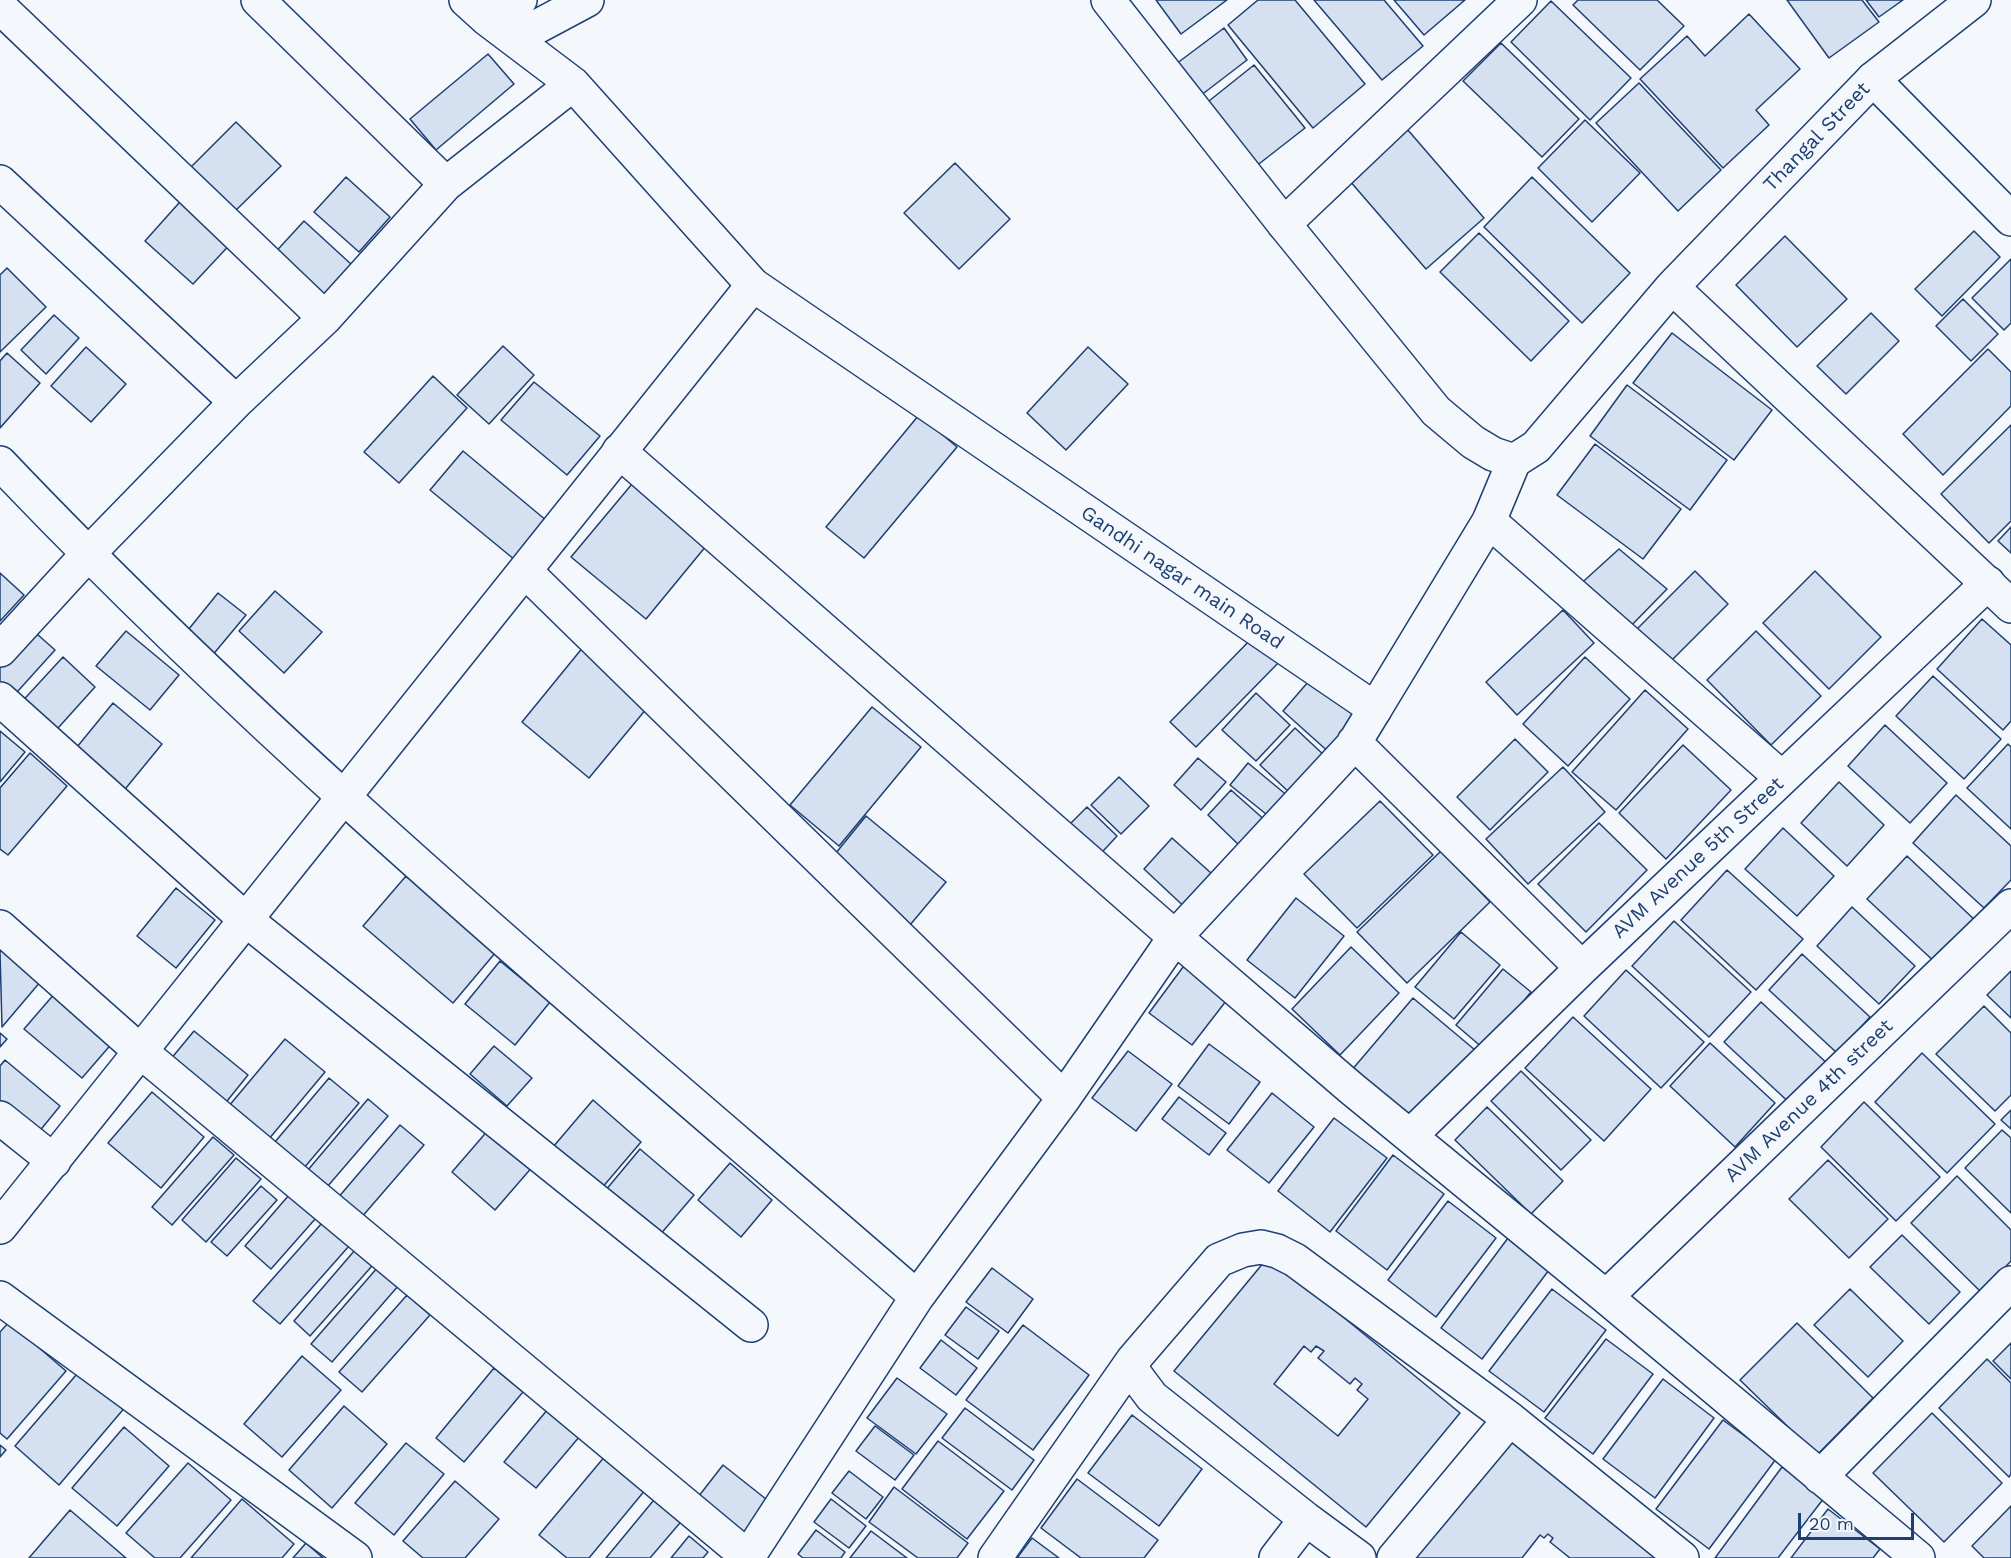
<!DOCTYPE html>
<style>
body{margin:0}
#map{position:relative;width:2011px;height:1558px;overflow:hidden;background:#f4f7fb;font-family:"Work Sans",sans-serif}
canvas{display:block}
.scale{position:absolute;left:1798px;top:1513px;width:116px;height:27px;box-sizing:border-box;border:3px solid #1d3f73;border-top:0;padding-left:8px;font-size:18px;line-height:21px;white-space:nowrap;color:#1d3f73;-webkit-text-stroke:4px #f4f7fb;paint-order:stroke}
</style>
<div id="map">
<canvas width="2011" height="1558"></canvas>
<div class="scale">20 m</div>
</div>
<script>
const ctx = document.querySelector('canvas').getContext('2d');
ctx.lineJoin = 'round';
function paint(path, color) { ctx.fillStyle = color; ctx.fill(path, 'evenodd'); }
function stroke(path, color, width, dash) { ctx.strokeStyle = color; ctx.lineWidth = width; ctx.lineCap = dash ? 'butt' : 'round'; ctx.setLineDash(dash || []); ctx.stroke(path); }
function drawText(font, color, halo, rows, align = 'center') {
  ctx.font = font + ' "Work Sans",sans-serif'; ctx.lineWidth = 4.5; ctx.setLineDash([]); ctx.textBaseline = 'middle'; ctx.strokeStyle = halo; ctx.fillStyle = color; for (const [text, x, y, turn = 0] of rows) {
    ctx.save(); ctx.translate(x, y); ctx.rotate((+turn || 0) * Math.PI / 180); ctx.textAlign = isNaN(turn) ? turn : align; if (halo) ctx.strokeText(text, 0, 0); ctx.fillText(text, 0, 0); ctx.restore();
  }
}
const building = new Path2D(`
 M1156 0H1227L1181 34Z
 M1258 0H1295L1365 84 1313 128 1228 25Z
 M1314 0H1384L1423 46 1382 80Z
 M1394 0H1465L1424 35Z
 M1578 0H1657L1684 26 1640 70 1573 5Z
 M1787 0H1862L1879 22 1829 58Z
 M1866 0H1903L1879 17Z
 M1551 1 1631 78 1590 120 1511 42Z
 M1749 14 1800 69 1756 110 1769 125 1723 168 1640 79 1687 36 1705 56Z
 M1224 28 1247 60 1200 96 1176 64Z
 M1501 43 1579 119 1542 157 1463 81Z
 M488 54 514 84 436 150 410 119Z
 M1254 65 1305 128 1255 167 1204 105Z
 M1639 83 1721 170 1678 211 1596 123Z
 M1585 120 1640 173 1592 222 1538 168Z
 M236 122 281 166 231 215 187 171Z
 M1407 129 1484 218 1426 269 1349 180Z
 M955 163 1010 219 959 269 904 213Z
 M346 177 390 217 359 252 314 212Z
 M1532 177 1630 273 1582 323 1484 227Z
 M187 194 236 238 193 284 145 241Z
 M304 221 352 265 319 302 270 258Z
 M1974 231 2000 257 1942 316 1915 289Z
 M1479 233 1569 321 1531 361 1440 272Z
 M1785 236 1847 299 1797 347 1736 285Z
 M2011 259V323L2004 330 1972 298Z
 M7 268 46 307 0 352V275Z
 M1963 299 1998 334 1971 361 1936 326Z
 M1871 313 1899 341 1846 394 1817 366Z
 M54 315 79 338 46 374 21 350Z
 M1672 333 1772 410 1734 460 1633 383Z
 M503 346 534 375 489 424 457 395Z
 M86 347 126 384 91 422 51 386Z
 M1088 347 1128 384 1066 450 1027 413Z
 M1988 349 2011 372V406L1943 475 1903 434Z
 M7 353 40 383 0 428V361Z
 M433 376 467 408 399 483 364 452Z
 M534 382 600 436 567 475 501 420Z
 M1627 385 1727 460 1690 510 1590 436Z
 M919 415 957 447 864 558 826 527Z
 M2011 425V521L1989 543 1941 494Z
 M1595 444 1681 509 1643 559 1557 495Z
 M463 451 547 521 515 560 430 490Z
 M637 478 711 540 646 619 571 557Z
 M2011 527V553L1998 541Z
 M1619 549 1667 589 1622 635 1575 589Z
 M1695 571 1728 604 1668 664 1635 631Z
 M1815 571 1881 637 1829 689 1763 623Z
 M0 573 24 595 0 621Z
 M275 591 322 632 284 673 239 631Z
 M218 593 246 615 211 657 184 635Z
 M1563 610 1594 643 1517 715 1486 682Z
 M1982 619 2011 645V721L2003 730 1937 669Z
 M28 626 55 650 8 702 0 695V657Z
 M126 631 179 675 150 710 96 666Z
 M1756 631 1821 696 1771 745 1707 680Z
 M1258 632 1284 657 1196 747 1170 722Z
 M584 646 652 702 589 778 522 722Z
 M63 657 95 687 49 738 16 708Z
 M1585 657 1630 699 1568 766 1523 724Z
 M1315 674 1364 718 1332 755 1283 711Z
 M1933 676 2001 739 1964 779 1896 716Z
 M1645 690 1688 729 1616 810 1572 772Z
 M1256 693 1290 725 1256 761 1222 730Z
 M113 703 162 744 117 799 68 758Z
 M872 707 921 747 839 846 790 805Z
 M1885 725 1947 783 1910 823 1848 766Z
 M1295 728 1326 757 1291 794 1260 765Z
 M0 731 25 752 0 782Z
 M1515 739 1548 772 1490 830 1457 797Z
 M2008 744 2011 747V829L1967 788Z
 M1683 745 1731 790 1666 859 1619 813Z
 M30 753 67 786 8 855 0 849V788Z
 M1198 758 1226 782 1201 810 1174 785Z
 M1248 763 1289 797 1271 818 1230 785Z
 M1563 767 1605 812 1528 884 1486 839Z
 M1119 777 1149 806 1121 834 1091 805Z
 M1839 782 1884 825 1847 866 1801 823Z
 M1231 790 1267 822 1242 848 1208 815Z
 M1956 795 2011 846V880L1984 908 1913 843Z
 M1380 801 1433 855 1357 928 1304 874Z
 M1087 807 1117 836 1093 862 1061 833Z
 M866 816 946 882 910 925 831 859Z
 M1599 823 1647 870 1586 932 1538 884Z
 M1783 828 1834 876 1797 916 1745 869Z
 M1172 838 1221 882 1192 914 1144 869Z
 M1441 851 1490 902 1407 983 1357 932Z
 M1907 856 1978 923 1938 965 1867 899Z
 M1727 870 1803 939 1756 990 1681 920Z
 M406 876 496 952 453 1003 363 926Z
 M176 888 215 920 176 968 137 936Z
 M1296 898 1344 936 1295 998 1247 960Z
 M1852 907 1915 966 1879 1004 1817 946Z
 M1674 921 1751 992 1709 1037 1632 966Z
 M1461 932 1500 965 1454 1019 1415 987Z
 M1351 947 1399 993 1340 1055 1292 1009Z
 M3 948 41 981 2 1027 0 952Z
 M1802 954 1870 1017 1837 1053 1769 990Z
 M1189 959 1233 992 1192 1045 1149 1013Z
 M500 961 550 1002 515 1045 465 1004Z
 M1503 969 1531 992 1484 1049 1456 1025Z
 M1626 970 1704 1042 1661 1088 1584 1016Z
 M2011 971V1018L1987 995Z
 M56 992 114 1041 82 1078 24 1029Z
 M1413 998 1475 1050 1413 1123 1351 1071Z
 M1761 1002 1831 1067 1794 1107 1724 1042Z
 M1984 1006 2011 1033V1095L1995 1111 1936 1054Z
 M1573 1017 1651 1089 1604 1141 1525 1068Z
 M194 1031 248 1075 219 1111 165 1066Z
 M0 1033 7 1039 0 1047Z
 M285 1039 325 1072 263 1146 223 1113Z
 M1710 1043 1775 1103 1735 1147 1670 1086Z
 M1209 1044 1260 1082 1229 1124 1178 1086Z
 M494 1046 532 1078 507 1106 470 1074Z
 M1128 1051 1172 1084 1136 1131 1092 1098Z
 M1922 1053 1995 1124 1947 1173 1875 1102Z
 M5 1060 60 1106 38 1133 0 1101V1066Z
 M1521 1071 1591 1140 1561 1170 1491 1101Z
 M329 1078 359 1103 298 1175 269 1149Z
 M152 1092 204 1137 161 1188 108 1143Z
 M1272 1093 1314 1127 1269 1183 1227 1150Z
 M1179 1097 1226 1133 1209 1155 1162 1119Z
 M368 1099 388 1116 321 1194 302 1177Z
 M593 1100 641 1142 601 1189 553 1147Z
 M1864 1102 1940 1177 1896 1221 1821 1147Z
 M1487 1107 1563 1181 1531 1214 1455 1140Z
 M2011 1110V1129L2001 1120Z
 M1334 1118 1387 1158 1330 1232 1278 1191Z
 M400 1125 424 1145 354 1226 331 1206Z
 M490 1128 534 1165 495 1210 452 1172Z
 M2002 1130 2011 1138V1213L1965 1168Z
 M213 1137 234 1155 172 1225 152 1207Z
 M640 1149 694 1195 659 1236 605 1191Z
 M1393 1155 1444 1194 1387 1270 1336 1231Z
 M236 1158 261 1179 206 1242 182 1220Z
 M1828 1160 1888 1219 1849 1258 1789 1199Z
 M730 1163 772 1200 741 1237 698 1200Z
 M1957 1176 2011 1230V1261L1981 1292 1911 1223Z
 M261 1186 277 1200 227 1256 211 1242Z
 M289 1195 316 1218 271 1269 245 1246Z
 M1448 1201 1496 1238 1436 1317 1388 1280Z
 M322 1223 349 1246 280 1324 253 1301Z
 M1902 1235 1960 1292 1929 1324 1870 1267Z
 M1508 1238 1549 1270 1482 1359 1441 1328Z
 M361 1243 379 1258 310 1336 294 1321Z
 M1269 1256 1460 1413 1366 1527 1174 1371ZM1304 1346 1311 1352 1316 1346 1324 1351 1318 1358 1350 1384 1355 1378 1362 1384 1357 1390 1368 1399 1338 1436 1274 1384Z
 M378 1267 399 1285 332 1362 311 1344Z
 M992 1268 1033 1299 1008 1333 966 1302Z
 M1552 1289 1606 1330 1544 1412 1489 1371Z
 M1850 1289 1903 1341 1868 1377 1814 1325Z
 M407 1295 430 1315 362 1392 339 1372Z
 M966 1307 999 1331 978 1359 945 1335Z
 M9 1322 66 1371 7 1439 0 1433V1332Z
 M1797 1323 1873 1398 1817 1455 1740 1380Z
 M1023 1325 1089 1375 1033 1450 966 1400Z
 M1606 1339 1653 1374 1593 1454 1545 1418Z
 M941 1340 977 1368 956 1395 920 1368Z
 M2011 1343V1379L1993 1361Z
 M302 1356 341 1390 282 1457 244 1424Z
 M1987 1359 2011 1383V1474L2009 1477 1939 1408Z
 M83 1367 127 1405 59 1485 15 1446Z
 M494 1368 523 1392 464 1462 436 1438Z
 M897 1378 947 1414 916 1454 867 1418Z
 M1663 1379 1714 1418 1655 1498 1603 1459Z
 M344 1406 387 1444 332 1508 289 1470Z
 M965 1408 1034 1460 1012 1490 942 1438Z
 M548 1409 580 1436 536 1488 504 1462Z
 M1932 1413 2002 1483 1944 1542 1873 1473Z
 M1132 1415 1202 1469 1159 1526 1088 1473Z
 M1723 1420 1776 1459 1709 1549 1656 1509Z
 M875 1426 914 1455 895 1480 856 1451Z
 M124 1427 169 1466 117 1526 72 1488Z
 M1509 1437 1662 1558H1570L1550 1542 1553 1538 1548 1534 1544 1538 1540 1535 1522 1558H1412Z
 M938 1441 1004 1491 967 1539 902 1489Z
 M406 1443 444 1474 394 1535 355 1503Z
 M0 1445 6 1450 0 1457Z
 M606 1455 646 1489 589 1558H567L539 1535Z
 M188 1463 231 1500 180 1558H155L126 1533Z
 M723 1465 771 1503 742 1539 695 1501Z
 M1782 1467 1824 1498 1778 1558H1715Z
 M849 1471 883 1497 866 1519 832 1493Z
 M1077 1479 1158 1540 1144 1558H1081L1041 1528Z
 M455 1481 499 1519 465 1558H423L403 1541Z
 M894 1487 968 1543 957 1558H918L869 1522Z
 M658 1495 685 1517 650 1558H606Z
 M242 1499 294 1544 282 1558H191Z
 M831 1499 866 1526 849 1548 814 1522Z
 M2011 1506V1558H1984L1972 1546Z
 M1828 1509 1880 1549 1873 1558H1791Z
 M70 1510 126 1558H29Z
 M816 1530 845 1552 841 1558H803L798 1554Z
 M871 1531 907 1558H850Z
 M689 1536 708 1552 703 1558H671Z
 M1032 1538 1059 1558H1017Z
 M306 1543 323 1558H293Z`);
paint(building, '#d5e0f0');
stroke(building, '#1d3f73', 1.5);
const minor = new Path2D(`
 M258 0 446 184
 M466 0 487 19 573 84 753 285
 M0 7 325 318
 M487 19 520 0
 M514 39 587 0
 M1873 79 2011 219
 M0 182 236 402
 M1284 224 1520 0
 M619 451 1175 937 1351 1088 1606 1297 1918 1558
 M0 463C285 763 605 1026 917 1297
 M1489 521 1782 778
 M526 572 1064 1098
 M0 650 87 555 236 402 325 318 446 184 573 84
 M0 699 245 919 751 1325
 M1354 742 1582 968
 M0 927 140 1051 748 1557 917 1297 1064 1098 1175 937 1353 745 1375 709
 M0 1118 54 1161
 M1410 1136 1582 968 1988 583
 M1606 1297 2011 906
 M0 1298 355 1558
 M1820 1477 2011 1283
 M995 1558 1133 1360
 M1276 1558 1306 1519
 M1359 1558 1306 1519 1152 1397 1134 1373 1133 1360 1219 1260 1243 1250 1261 1247 1277 1251 1295 1260 1510 1419 1682 1558
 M1394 1558 1510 1419`);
const tertiary = new Path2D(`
 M1108 0 1284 224 1436 411 1473 442 1493 454 1514 461
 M1672 287 2011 606
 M1514 461 1536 447 1672 287 1873 79 1974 0
 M0 1227 753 285 1375 709 1489 521 1514 461`);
stroke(minor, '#1d3f73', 36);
stroke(tertiary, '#1d3f73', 36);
stroke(minor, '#f4f7fb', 33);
stroke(tertiary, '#f4f7fb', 33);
drawText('20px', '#1d3f73', '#f4f7fb', [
 ["Thangal Street",1817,137,-46],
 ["Gandhi nagar main Road",1182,578,34],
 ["AVM Avenue 5th Street",1698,858,-43],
 ["AVM Avenue 4th street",1809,1101,-44]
]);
</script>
